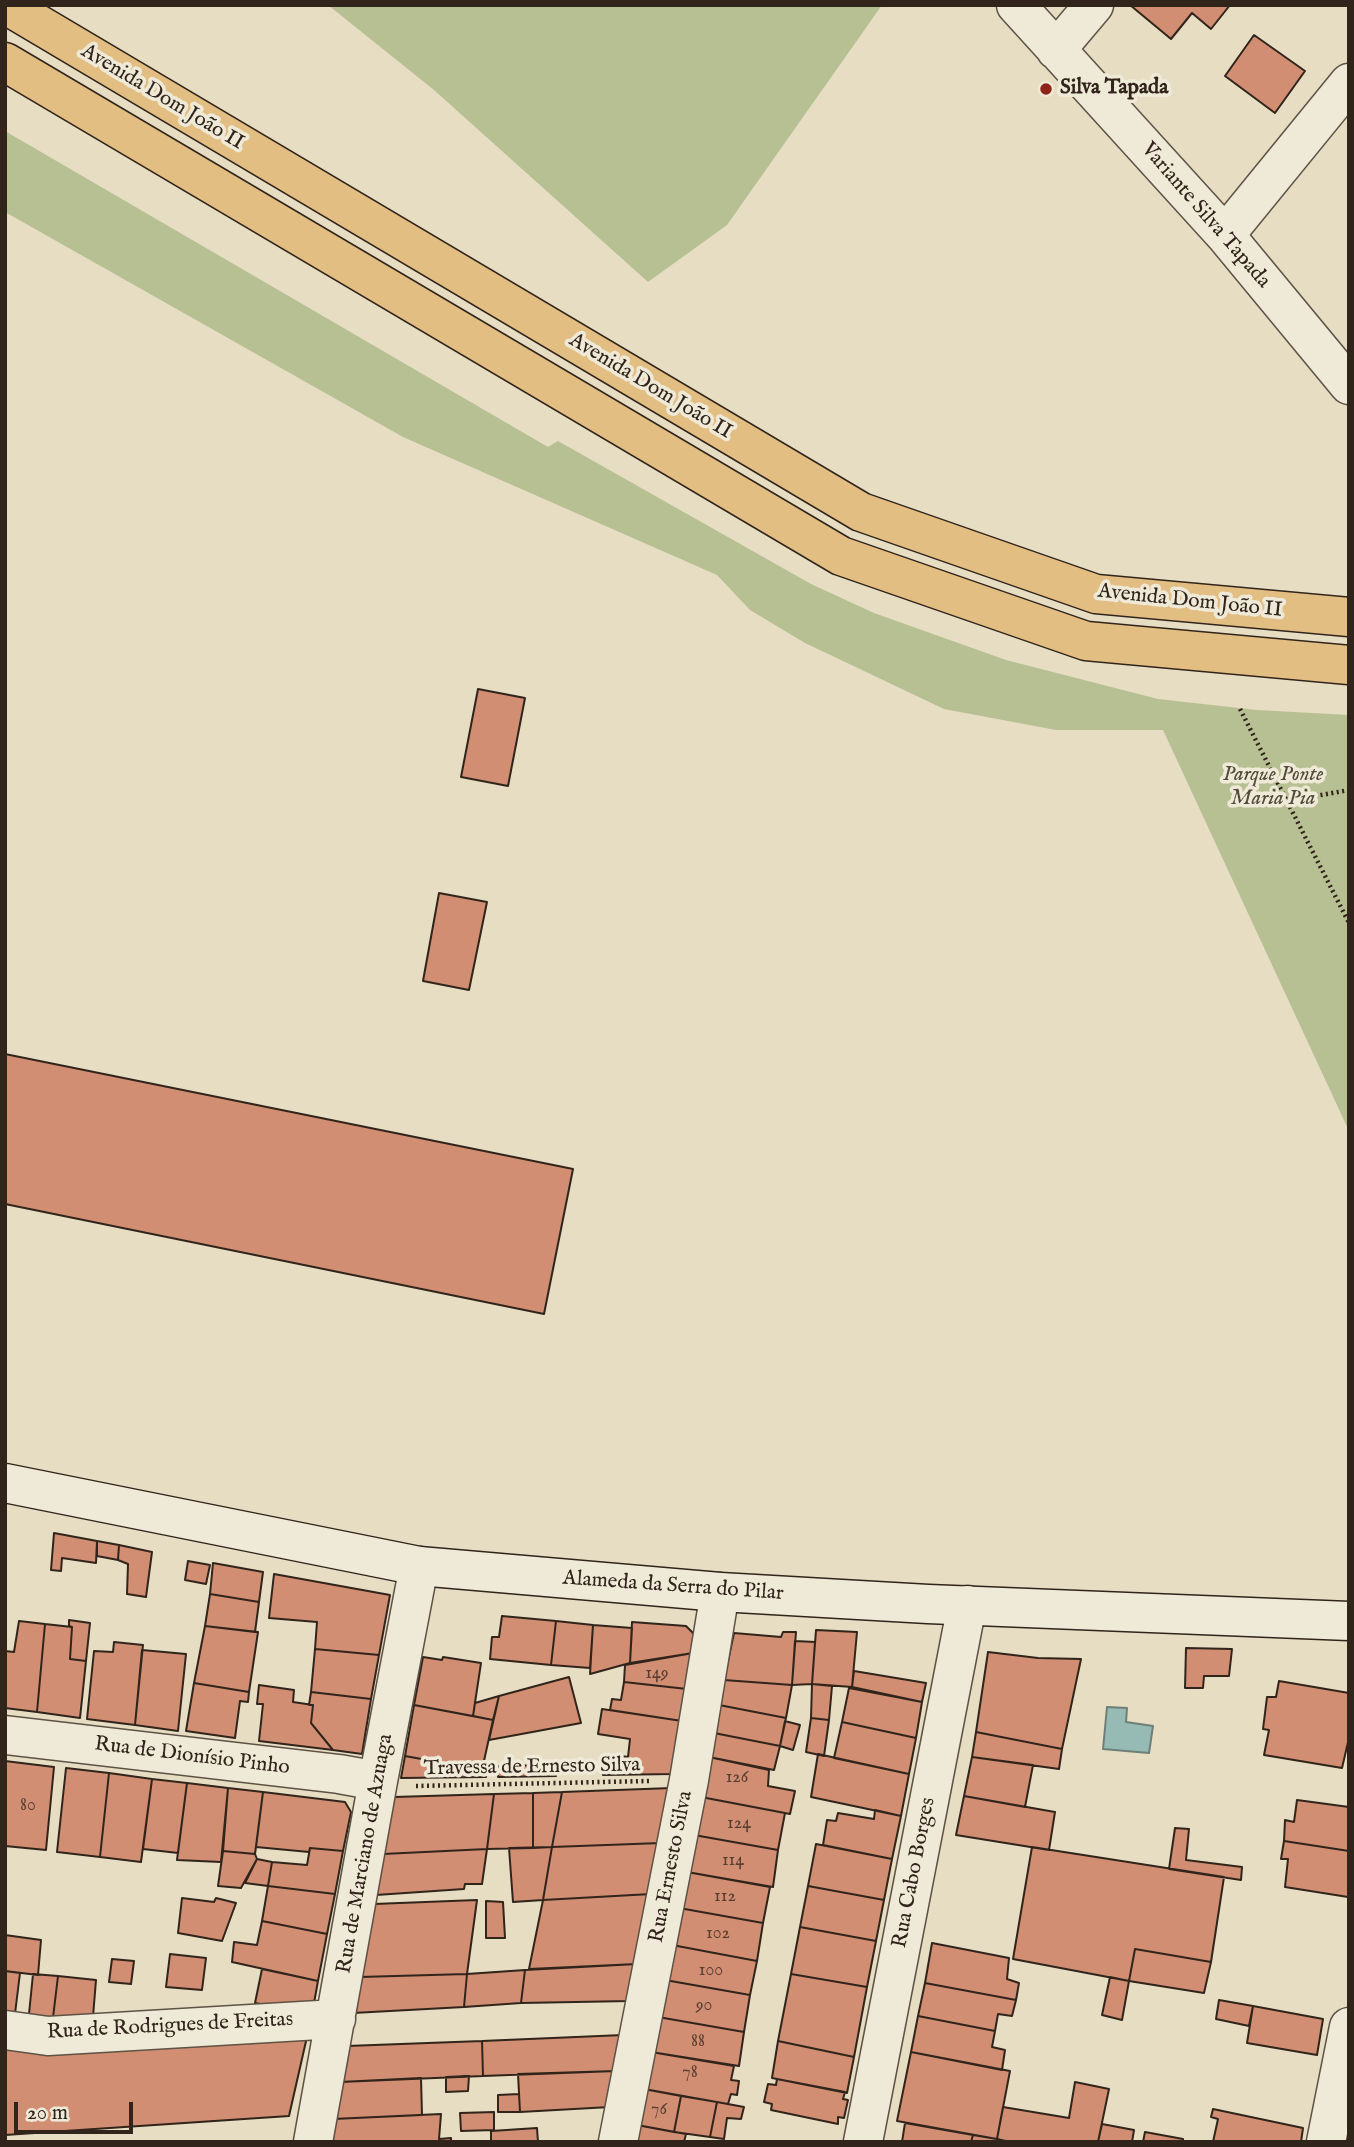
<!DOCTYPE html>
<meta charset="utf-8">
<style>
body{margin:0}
#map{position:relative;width:1354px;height:2147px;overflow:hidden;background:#e6ddc3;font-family:"IM FELL English",serif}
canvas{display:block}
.frame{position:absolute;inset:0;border:7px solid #31241b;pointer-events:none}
.scale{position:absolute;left:14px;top:2102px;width:119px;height:32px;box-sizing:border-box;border:4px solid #31241b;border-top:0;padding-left:9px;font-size:21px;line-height:24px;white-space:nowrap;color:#31241b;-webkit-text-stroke:5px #efe9d8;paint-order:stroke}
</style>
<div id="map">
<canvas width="1354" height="2147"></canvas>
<div class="frame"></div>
<div class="scale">20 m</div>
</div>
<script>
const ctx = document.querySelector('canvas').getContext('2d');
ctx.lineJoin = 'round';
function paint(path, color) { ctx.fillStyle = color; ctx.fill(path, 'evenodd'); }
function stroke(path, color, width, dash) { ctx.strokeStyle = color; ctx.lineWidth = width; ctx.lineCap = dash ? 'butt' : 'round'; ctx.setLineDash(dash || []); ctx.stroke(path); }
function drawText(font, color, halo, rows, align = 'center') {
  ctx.font = font + ' "IM FELL English",serif'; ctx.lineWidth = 7; ctx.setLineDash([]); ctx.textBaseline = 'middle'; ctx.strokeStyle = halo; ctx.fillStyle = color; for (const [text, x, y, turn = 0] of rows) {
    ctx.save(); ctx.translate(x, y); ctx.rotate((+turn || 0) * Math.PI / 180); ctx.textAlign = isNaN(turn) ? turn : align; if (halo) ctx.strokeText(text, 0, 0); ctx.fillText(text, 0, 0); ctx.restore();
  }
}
paint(new Path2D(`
 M328 5H882L727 225 648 282 434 90Z
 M5 131 548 447 558 441 811 584 874 613 1006 660 1158 699 1257 710 1349 715V1131L1163 730H1056L944 709 805 643 750 610 717 575 403 437 5 212Z`), '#b7c093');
const water = new Path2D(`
 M1107 1707 1127 1708 1126 1722 1153 1726 1149 1753 1103 1749Z`);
paint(water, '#96bbb5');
stroke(water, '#6e7f77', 2);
const building = new Path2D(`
 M1130 5H1230L1211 29 1192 13 1171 39Z
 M1254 35 1305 71 1275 113 1225 76Z
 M478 689 525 698 508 786 461 777Z
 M439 893 487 902 469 990 423 981Z
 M5 1054 573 1169 544 1314 5 1204Z
 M54 1533 97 1541 96 1563 62 1558 61 1571 51 1570Z
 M97 1541 119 1545 118 1560 97 1556Z
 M119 1545 152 1552 146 1597 127 1594 128 1564 118 1560Z
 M188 1561 210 1565 206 1584 185 1580Z
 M213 1563 263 1572 259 1602 210 1594Z
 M274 1574 390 1595 379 1655 315 1649 317 1622 269 1618Z
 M210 1594 259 1602 255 1632 205 1626Z
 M502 1616 556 1621 551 1665 490 1659 492 1637H499Z
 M69 1620 90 1623 86 1661 70 1659 72 1627 69 1626Z
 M19 1621 45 1624 37 1712 5 1708V1651L14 1652Z
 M556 1621 593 1625 590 1668 551 1665Z
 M632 1622 686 1626 695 1635 693 1653 630 1663Z
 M45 1624 72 1627 70 1659 86 1661 80 1718 37 1712Z
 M593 1625 632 1628 630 1663 590 1674Z
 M205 1626 258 1632 249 1692 194 1683Z
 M816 1630 857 1632 852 1687 812 1684Z
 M783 1632H796L792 1685 724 1680 734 1633 781 1637Z
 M795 1641 815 1642 812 1684 792 1685Z
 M114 1642 143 1645 135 1725 87 1719 94 1651 113 1652Z
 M1186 1648 1232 1649 1229 1676H1204L1203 1688H1185Z
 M315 1649 379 1655 371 1699 311 1692Z
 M142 1650 186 1654 178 1731 135 1725Z
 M988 1652 1038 1658 1081 1659 1062 1749 976 1732Z
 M693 1653 687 1689 624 1682 625 1665Z
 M423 1657 442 1660 443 1657 481 1663 473 1716 414 1705Z
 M854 1671 926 1683 922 1702 852 1687Z
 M569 1677 581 1723 489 1740 499 1696Z
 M724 1680 792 1685 786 1718 719 1705Z
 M1279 1681 1349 1693V1738L1342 1768 1264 1755 1269 1730 1263 1729 1267 1697H1276Z
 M624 1682 687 1689 682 1721 610 1710 612 1699 621 1700Z
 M194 1683 249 1692 248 1702 240 1701 235 1738 186 1731Z
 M812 1684 832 1686 829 1720 811 1718Z
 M259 1685 294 1690 293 1702 313 1705 311 1723 333 1750 259 1741 263 1704H257Z
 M849 1688 922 1702 916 1738 842 1722Z
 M311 1692 371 1699 362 1754 333 1750 311 1723 313 1705H309Z
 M499 1696 493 1720 473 1716 475 1703Z
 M414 1705 493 1720 482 1770 405 1756Z
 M719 1705 786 1718 780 1746 714 1733Z
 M602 1709 682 1721 673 1774 603 1775 606 1754 628 1757 630 1739 598 1734Z
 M811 1718 829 1720 824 1756 806 1752Z
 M785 1721 800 1725 793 1750 780 1746Z
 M842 1722 916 1738 909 1774 834 1758Z
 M976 1732 1062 1749 1059 1769 972 1757Z
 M714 1733 780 1746 774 1770 709 1757Z
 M818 1754 909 1774 901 1816 811 1797Z
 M405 1756 482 1770 487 1769 486 1777 401 1778Z
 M709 1757 769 1770 768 1786 795 1791 790 1814 701 1797Z
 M972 1757 1033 1765 1025 1807 964 1796Z
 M5 1761 54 1767 46 1850 5 1846Z
 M557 1765 556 1776 498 1777 499 1766Z
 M66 1768 109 1773 100 1857 57 1852Z
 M109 1773 152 1779 141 1862 100 1857Z
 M152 1779 187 1783 178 1853 143 1849Z
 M187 1783 228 1788 221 1862 177 1860Z
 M228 1788 263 1792 255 1854 223 1851Z
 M672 1788 661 1843 552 1847 562 1792Z
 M263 1792 345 1802 351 1812 343 1851 310 1848 309 1852 256 1847Z
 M562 1792 552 1847 533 1848V1793Z
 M533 1793V1848L487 1849 494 1794Z
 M494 1794 487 1849 383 1854 394 1797Z
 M964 1796 1055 1812 1049 1850 956 1835Z
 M701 1797 785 1813 778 1850 694 1835Z
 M1297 1800 1349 1807V1851L1284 1841 1285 1820 1294 1822Z
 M875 1810 901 1816 892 1859 823 1845 827 1820 836 1821 838 1813 874 1819Z
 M1175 1828 1189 1829 1186 1860 1242 1867 1241 1880 1169 1869Z
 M694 1835 778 1850 773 1887 687 1872Z
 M1284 1841 1349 1851 1348 1897 1285 1887 1288 1859H1281Z
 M661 1843 651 1894 543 1900 552 1847Z
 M816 1844 892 1859 884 1900 808 1886Z
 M552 1847 543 1900 513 1902 509 1848Z
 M1032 1847 1224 1877 1211 1962 1135 1949 1129 1981 1013 1959Z
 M310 1848 343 1851 335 1894 268 1886 272 1862 307 1865Z
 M487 1849 482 1884H465L464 1889 376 1895 383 1854Z
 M223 1851 255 1854 257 1859 241 1888 218 1886Z
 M257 1859 272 1862 268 1886 245 1883Z
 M687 1872 770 1887 763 1923 679 1908Z
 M268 1886 335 1894 327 1934 262 1921Z
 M808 1886 884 1900 876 1941 800 1927Z
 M651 1894 637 1964 529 1969 543 1900Z
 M182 1898 214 1902 216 1898 236 1903 222 1941 178 1933Z
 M477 1900 467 1974 360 1977 374 1904Z
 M486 1901 503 1902 505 1938H486Z
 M679 1908 763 1923 757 1961 672 1945Z
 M262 1921 327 1934 318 1981 232 1962 234 1942 257 1945Z
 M800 1927 876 1941 867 1987 791 1974Z
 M5 1935 41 1940 38 1975 5 1971Z
 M932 1943 1009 1958 1007 1979 1019 1983 1016 2000 925 1983Z
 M672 1945 757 1961 750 1995 665 1980Z
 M1135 1949 1211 1962 1204 1993 1129 1981Z
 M170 1954 206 1958 202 1990 166 1987Z
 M112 1959 134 1961 131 1984 109 1982Z
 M637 1964 630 2001 521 2003 525 1970Z
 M262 1969 318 1981 312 2014 255 2003Z
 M525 1970 521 2003 464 2007 467 1974Z
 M5 1971 20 1973 14 2022 5 2021Z
 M33 1974 58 1976 52 2026 28 2024Z
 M467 1974 464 2007 353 2013 360 1977Z
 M791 1974 867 1987 854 2057 778 2041Z
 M58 1976 96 1980 92 2029 52 2026Z
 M1110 1977 1129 1981 1122 2020 1102 2015Z
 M665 1980 750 1995 744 2032 658 2017Z
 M925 1983 1016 2000 1012 2016 998 2014 995 2031 918 2016Z
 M1219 2000 1253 2006 1249 2026 1216 2019Z
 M1253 2006 1323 2019 1317 2055 1247 2043Z
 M918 2016 995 2031 992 2047 1005 2050 1002 2070 911 2052Z
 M658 2017 744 2032 739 2066 651 2052Z
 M309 2028 289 2116 5 2135V2039Z
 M623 2035 616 2071 483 2076 482 2041Z
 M482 2041 483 2076 340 2082 347 2046Z
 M778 2041 854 2057 847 2093 772 2078Z
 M651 2052 734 2066 731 2080 739 2081 737 2095 731 2094 728 2104 644 2089Z
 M911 2052 1010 2071 997 2139 897 2121Z
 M616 2071 610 2107 520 2112 518 2074Z
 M469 2076 468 2091 446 2092V2077Z
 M421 2078 422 2115 333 2119 340 2082Z
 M777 2079 845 2092 843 2099 848 2100 844 2118 838 2117V2124L771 2110 772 2104 764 2102 768 2084 776 2085Z
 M1075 2082 1109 2089 1098 2142H1010L997 2139 1003 2107 1069 2118Z
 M644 2089 681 2096 674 2132 637 2125Z
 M519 2094 520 2112H498V2095Z
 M681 2096 717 2102 710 2137 674 2132Z
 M717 2102 744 2107 741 2119 727 2118 724 2139 710 2137Z
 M1213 2109 1303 2128 1301 2142H1213L1218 2119 1211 2117Z
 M494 2112V2130L461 2131 460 2113Z
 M441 2114 439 2139 451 2138V2142H329L333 2119Z
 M905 2123 973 2135 971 2142H902Z
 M1102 2124 1134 2130 1132 2142H1098Z
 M637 2125 686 2134 684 2142H633Z
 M537 2128 538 2142H491V2131Z
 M1145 2132 1183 2139V2142H1143Z
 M973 2135 997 2139 1009 2142H971Z`);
paint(building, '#d18e73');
stroke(building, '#31241b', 2);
const street = new Path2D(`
 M1016 5 1225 235 1349 385
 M1056 50 1094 5
 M1225 235 1349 83
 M5 1735 339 1774 378 1781
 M5 2030 48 2036 336 2019
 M313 2142 378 1781 419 1566
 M618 2142 689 1780 720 1592
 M863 2142 967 1605
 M1326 2142 1349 2027`);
const secondary = new Path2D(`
 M5 1483 419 1566 720 1592 928 1604 1349 1621`);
const primary = new Path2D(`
 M6 5 861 512 1096 594 1349 617
 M5 62 841 556 1086 641 1349 665`);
stroke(street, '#5e5245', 41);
stroke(secondary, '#31241b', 41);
stroke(primary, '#31241b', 41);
stroke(new Path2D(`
 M1240 709 1349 923
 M1288 801 1349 790
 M416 1786 649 1781`), '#31241b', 4.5, [2, 3.5]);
stroke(street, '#efe9d8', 38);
stroke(secondary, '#efe9d8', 38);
stroke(primary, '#e3be82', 38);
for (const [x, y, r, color] of [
 [1046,89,7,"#8f2418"]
]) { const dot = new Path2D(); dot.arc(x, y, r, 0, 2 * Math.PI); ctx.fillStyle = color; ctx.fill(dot); stroke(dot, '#efe9d8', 2.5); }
drawText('18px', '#593e31', null, [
 ["149",657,1674],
 ["126",737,1778],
 ["80",28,1806],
 ["124",739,1824],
 ["114",733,1861],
 ["112",725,1897],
 ["102",718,1934],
 ["100",711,1971],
 ["90",704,2006],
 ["88",698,2042],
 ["78",690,2073],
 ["76",659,2110]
]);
drawText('bold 21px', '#31241b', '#efe9d8', [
 ["Silva Tapada",1060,89]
], 'left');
drawText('21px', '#31241b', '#efe9d8', [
 ["Avenida Dom João II",162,98,31],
 ["Variante Silva Tapada",1205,216,49],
 ["Avenida Dom João II",650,387,31],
 ["Avenida Dom João II",1190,602,6],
 ["Alameda da Serra do Pilar",673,1587,4],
 ["Rua de Dionísio Pinho",192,1757,7],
 ["Travessa de Ernesto Silva",532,1768,-1],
 ["Rua de Marciano de Azuaga",366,1854,-80],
 ["Rua Ernesto Silva",672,1867,-79],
 ["Rua Cabo Borges",915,1873,-79],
 ["Rua de Rodrigues de Freitas",170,2027,-3]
]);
drawText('italic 21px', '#524b39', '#efe9d8', [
 ["Parque Ponte",1273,776],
 ["Maria Pia",1273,800]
]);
</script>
